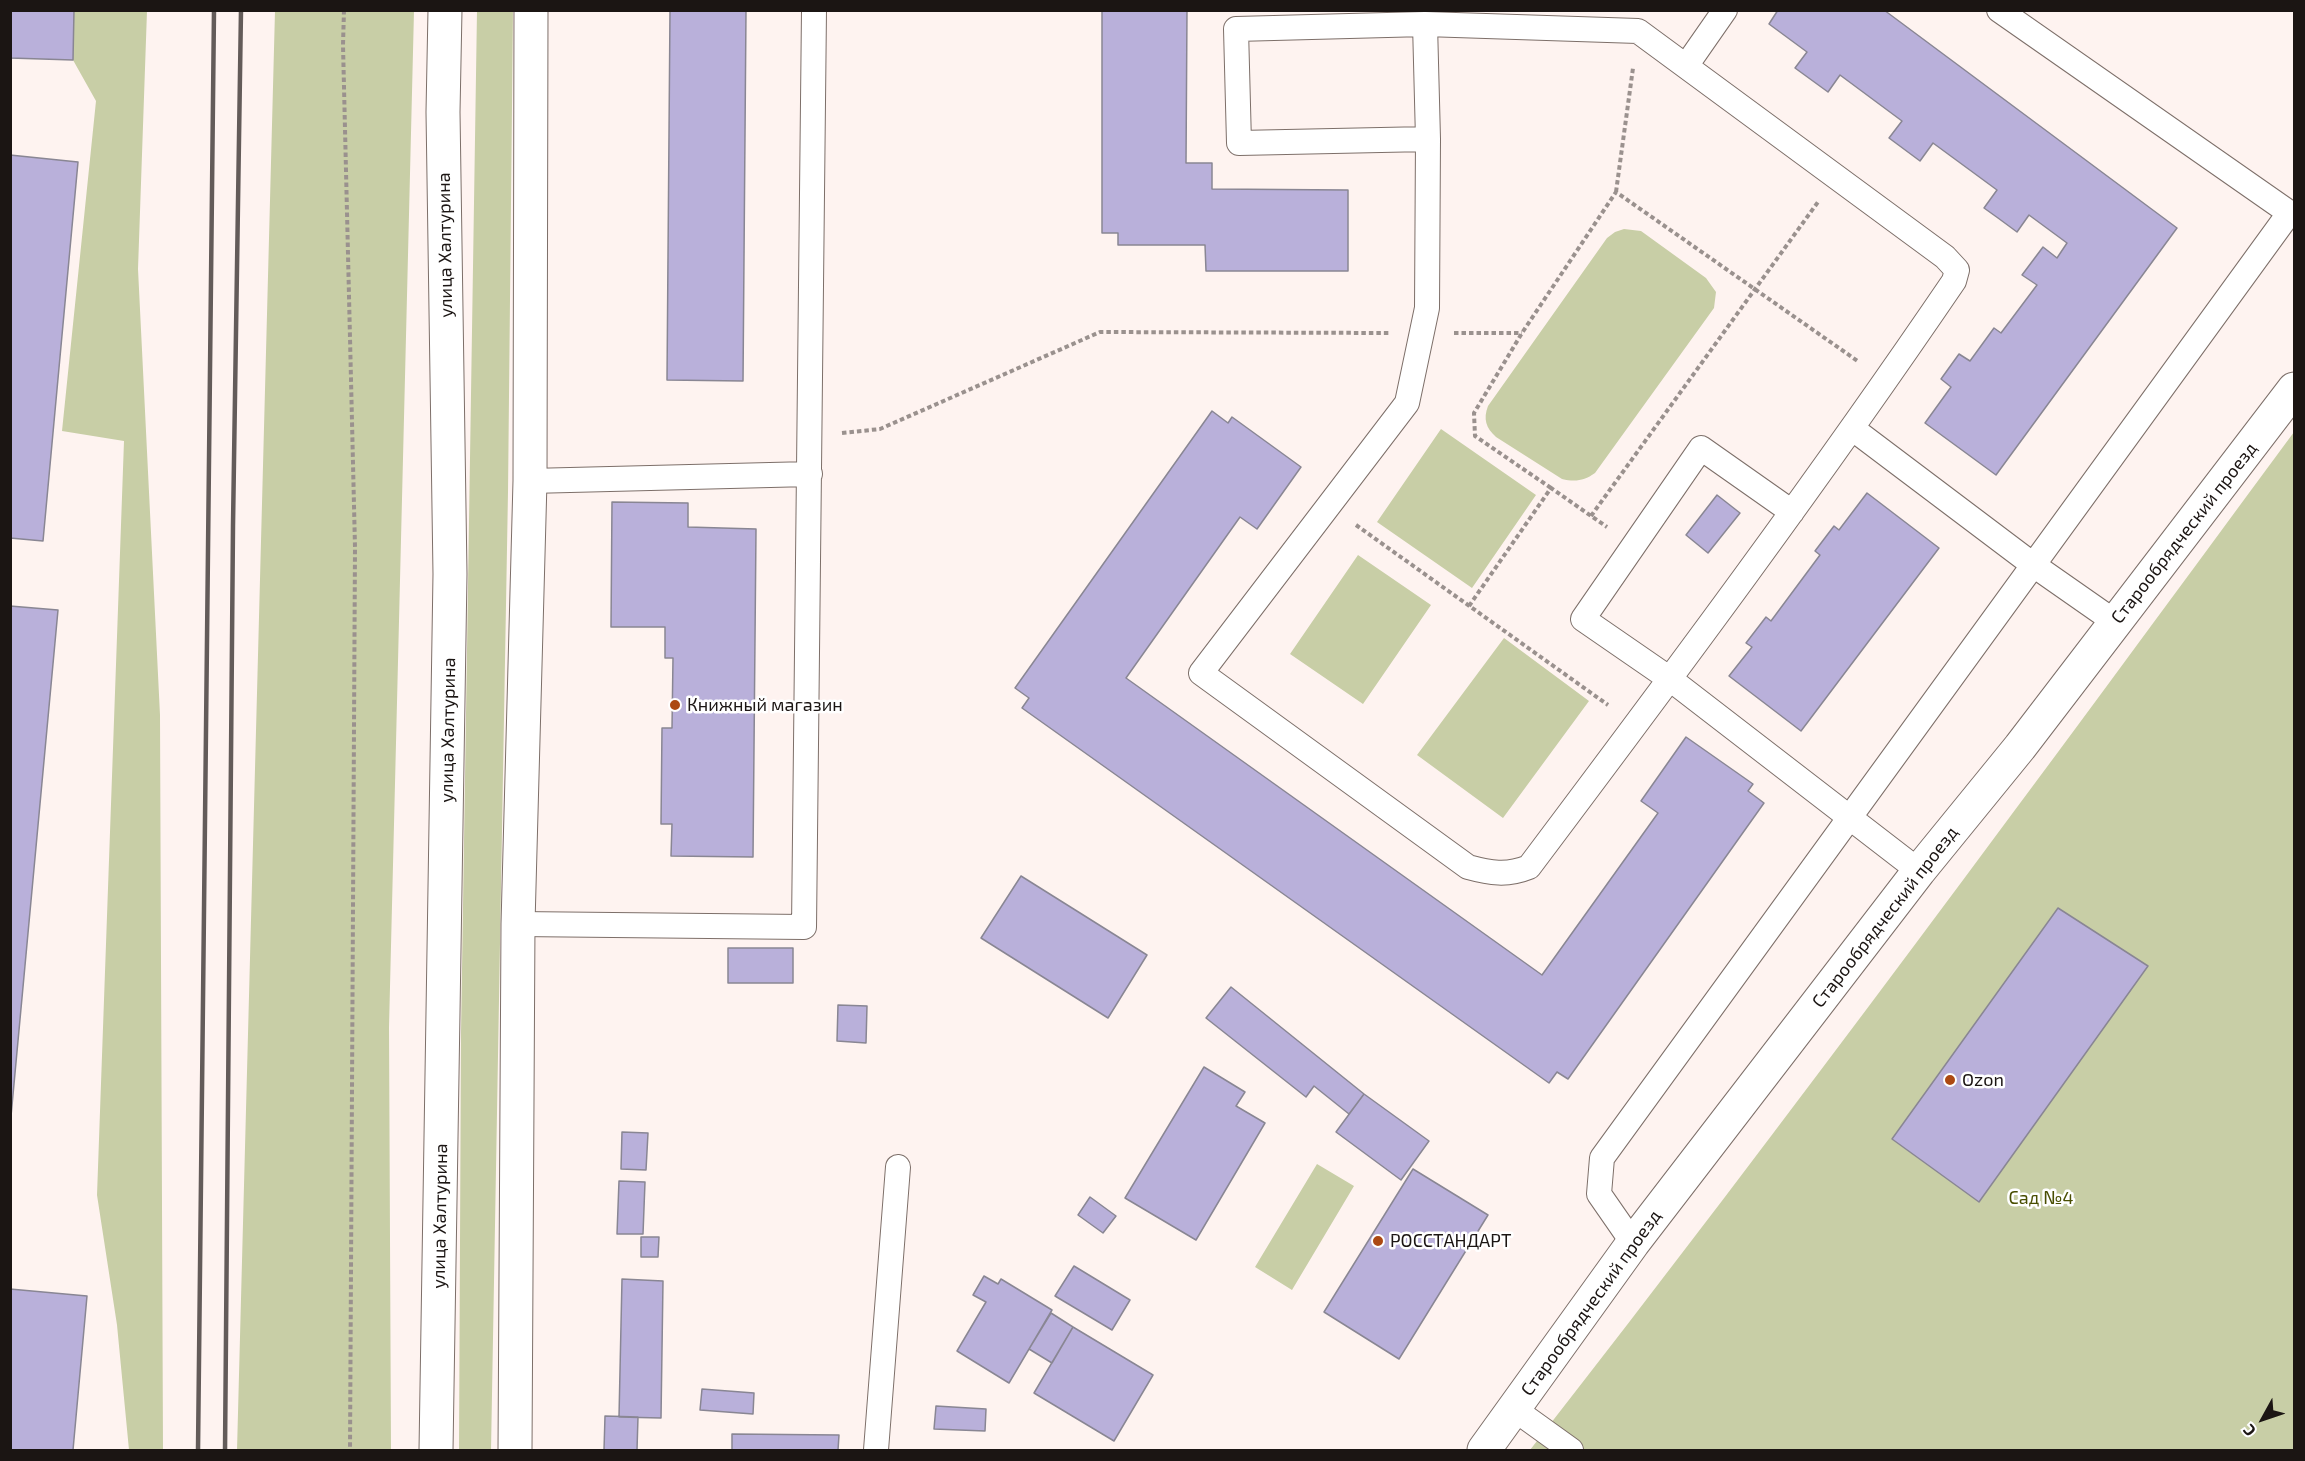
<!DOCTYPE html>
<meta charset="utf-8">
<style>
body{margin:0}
#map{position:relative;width:2305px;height:1461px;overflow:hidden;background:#fef3f0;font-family:"Exo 2",sans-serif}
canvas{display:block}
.frame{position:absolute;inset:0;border:12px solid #1b1513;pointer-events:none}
.north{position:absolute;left:2233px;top:1389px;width:60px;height:60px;-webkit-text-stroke:4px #fff;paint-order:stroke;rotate:230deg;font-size:16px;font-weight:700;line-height:24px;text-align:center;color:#1b1513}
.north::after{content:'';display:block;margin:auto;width:21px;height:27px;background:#1b1513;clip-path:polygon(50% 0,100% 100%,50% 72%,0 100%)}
</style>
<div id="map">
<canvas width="2305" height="1461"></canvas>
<div class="frame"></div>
<div class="north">С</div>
</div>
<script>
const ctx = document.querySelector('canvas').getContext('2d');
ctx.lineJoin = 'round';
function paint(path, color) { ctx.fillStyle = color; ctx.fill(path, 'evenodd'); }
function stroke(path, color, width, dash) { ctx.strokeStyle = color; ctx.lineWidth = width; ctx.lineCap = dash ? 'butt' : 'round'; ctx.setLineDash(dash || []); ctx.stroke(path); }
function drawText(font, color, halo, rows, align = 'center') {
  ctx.font = font + ' "Exo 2",sans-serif'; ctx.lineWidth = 5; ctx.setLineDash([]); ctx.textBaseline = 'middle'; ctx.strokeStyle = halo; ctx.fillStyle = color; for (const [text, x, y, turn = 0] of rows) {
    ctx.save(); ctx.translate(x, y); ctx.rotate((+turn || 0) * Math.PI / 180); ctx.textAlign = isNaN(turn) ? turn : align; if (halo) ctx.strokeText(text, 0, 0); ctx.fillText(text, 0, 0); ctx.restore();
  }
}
paint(new Path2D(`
 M513 10 508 492 491 1450H459L461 1033 477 11Z
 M74 11H147L138 269 160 715 163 1450H129L117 1325 97 1195 124 441 62 431 96 101 73 60Z
 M275 11H414L389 1027 391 1450H237Z
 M1624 229 1641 231 1706 278 1716 292 1714 308 1595 473C1584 481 1575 482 1562 479L1496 437C1486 428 1483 419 1488 406L1607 238 1615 232Z
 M1441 429 1536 495 1472 588 1377 522Z
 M2294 432V1450H1530C1791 1116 2042 774 2294 432Z
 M1358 555 1431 605 1363 704 1290 654Z
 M1504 638 1589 701 1503 818 1417 755Z
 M1317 1164 1354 1186 1292 1290 1255 1267Z`), '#c8cea6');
const building = new Path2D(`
 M10 10H74L73 60 10 58Z
 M670 10H746L743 381 667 380Z
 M1102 10H1187L1186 163H1212V189L1348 190V271H1206L1205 245H1118V233H1102Z
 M1778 10H1884L2177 228 1996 475 1925 423 1951 387 1941 379 1959 354 1970 361 1994 328 2001 333 2037 285 2022 275 2043 247 2057 258 2067 243 2029 215 2017 232 1998 218 1984 208 1997 190 1933 143 1920 161 1889 138 1902 121 1840 75 1828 92 1795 68 1807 52 1769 24Z
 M10 155 78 162 43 541 10 538Z
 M1212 411 1228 423 1232 417 1301 467 1257 529 1240 517 1126 678 1542 975 1658 813 1641 801 1686 737 1753 784 1748 791 1764 803 1568 1079 1557 1072 1549 1083 1022 708 1029 698 1015 688Z
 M1867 493 1939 548 1801 731 1729 676 1752 647 1746 643 1766 617 1771 621 1820 555 1815 551 1834 526 1839 530Z
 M1717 495 1740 513 1708 553 1686 535Z
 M612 502 688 503V527L756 529 753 857 671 856 672 824H661L662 728H672L673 658H665V627H611Z
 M10 606 58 610 10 1127Z
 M1021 876 1147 955 1108 1018 981 938Z
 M2058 908 2148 966 1979 1202 1892 1139Z
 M728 948H793V983H728Z
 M1231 987 1364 1094 1349 1114 1314 1086 1306 1097 1206 1018Z
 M838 1005 867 1006 866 1043 837 1041Z
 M1204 1067 1245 1092 1236 1106 1265 1123 1196 1240 1125 1198Z
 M1364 1094 1429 1141 1401 1180 1336 1132Z
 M622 1132 648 1133 646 1170 621 1169Z
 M1413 1169 1488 1215 1399 1359 1324 1312Z
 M619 1181 645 1182 643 1234H617Z
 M1090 1197 1116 1216 1103 1233 1078 1215Z
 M641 1237H659L658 1257H641Z
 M1074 1266 1130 1300 1112 1330 1055 1296Z
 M984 1276 998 1284 1001 1279 1052 1310 1009 1383 957 1351 986 1302 973 1295Z
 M622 1279 663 1281 661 1418 619 1417Z
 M10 1289 87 1296 73 1450H10Z
 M1051 1313 1073 1327 1052 1363 1029 1349Z
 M1073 1327 1153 1375 1114 1441 1034 1393Z
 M702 1389 754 1393 753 1414 700 1410Z
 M936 1406 986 1409 985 1431 934 1429Z
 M605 1416 638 1417 637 1450H604Z
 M732 1434 839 1435 838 1450H732Z`);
paint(building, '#b9b0da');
stroke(building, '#898693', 1.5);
const service = new Path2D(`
 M1999 10 2294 216
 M1425 24 1428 139 1239 143 1236 29 1425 24 1638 31 1945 257 1957 270 1954 281C1818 481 1674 674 1529 867 1507 876 1490 873 1468 867L1201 673 1407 403 1427 308 1428 139
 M1686 66 1725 10
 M1853 429 2032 564 2115 622
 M530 481 810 474
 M1792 512 1701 448 1583 619 1670 679 1919 871
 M518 924 804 927 814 10
 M1633 1243 1599 1194 1602 1158 2290 212
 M1514 1409 1571 1450
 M876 1450 898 1167`);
const tertiary = new Path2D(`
 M1484 1450 1633 1243 1919 871 2020 747 2294 389`);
const secondary = new Path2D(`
 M436 1450 450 574 443 112 445 10
 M515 1450 518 924 530 481 531 10`);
stroke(service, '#7d6f69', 26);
stroke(tertiary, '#7d6f69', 35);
stroke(secondary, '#7d6f69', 35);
stroke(new Path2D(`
 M344 10 343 45 355 547 350 1450
 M1616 192 1633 68
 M1454 333H1522
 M842 433 880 429 1100 332 1390 333
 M1551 488 1475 436 1474 413 1522 333 1616 192 1859 362
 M1591 516 1818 202
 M1356 525 1608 705
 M1469 606 1551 488 1607 527`), '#9a918e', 4, [4.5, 3]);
stroke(service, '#fff', 24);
stroke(tertiary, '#fff', 33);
stroke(secondary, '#fff', 33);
stroke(new Path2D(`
 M198 1450 214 10
 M225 1450 233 525 241 10`), '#635b59', 4.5);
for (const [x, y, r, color] of [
 [675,705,6,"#ac4913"],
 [1950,1080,6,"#ac4913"],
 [1378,1241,6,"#ac4913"]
]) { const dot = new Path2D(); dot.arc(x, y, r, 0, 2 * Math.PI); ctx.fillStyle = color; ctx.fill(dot); stroke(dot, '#fff', 2); }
drawText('18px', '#1b1513', '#fff', [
 ["улица Халтурина",445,245,-91],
 ["Старообрядческий проезд",2184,533,-52],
 ["улица Халтурина",448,730,-89],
 ["Старообрядческий проезд",1885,917,-52],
 ["улица Халтурина",440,1216,-89],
 ["Старообрядческий проезд",1591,1303,-54]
]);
drawText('18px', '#1b1513', '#fff', [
 ["Книжный магазин",687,705],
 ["Ozon",1962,1080],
 ["РОССТАНДАРТ",1390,1241]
], 'left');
drawText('18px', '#494e02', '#fff', [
 ["Сад №4",2041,1198]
]);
</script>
